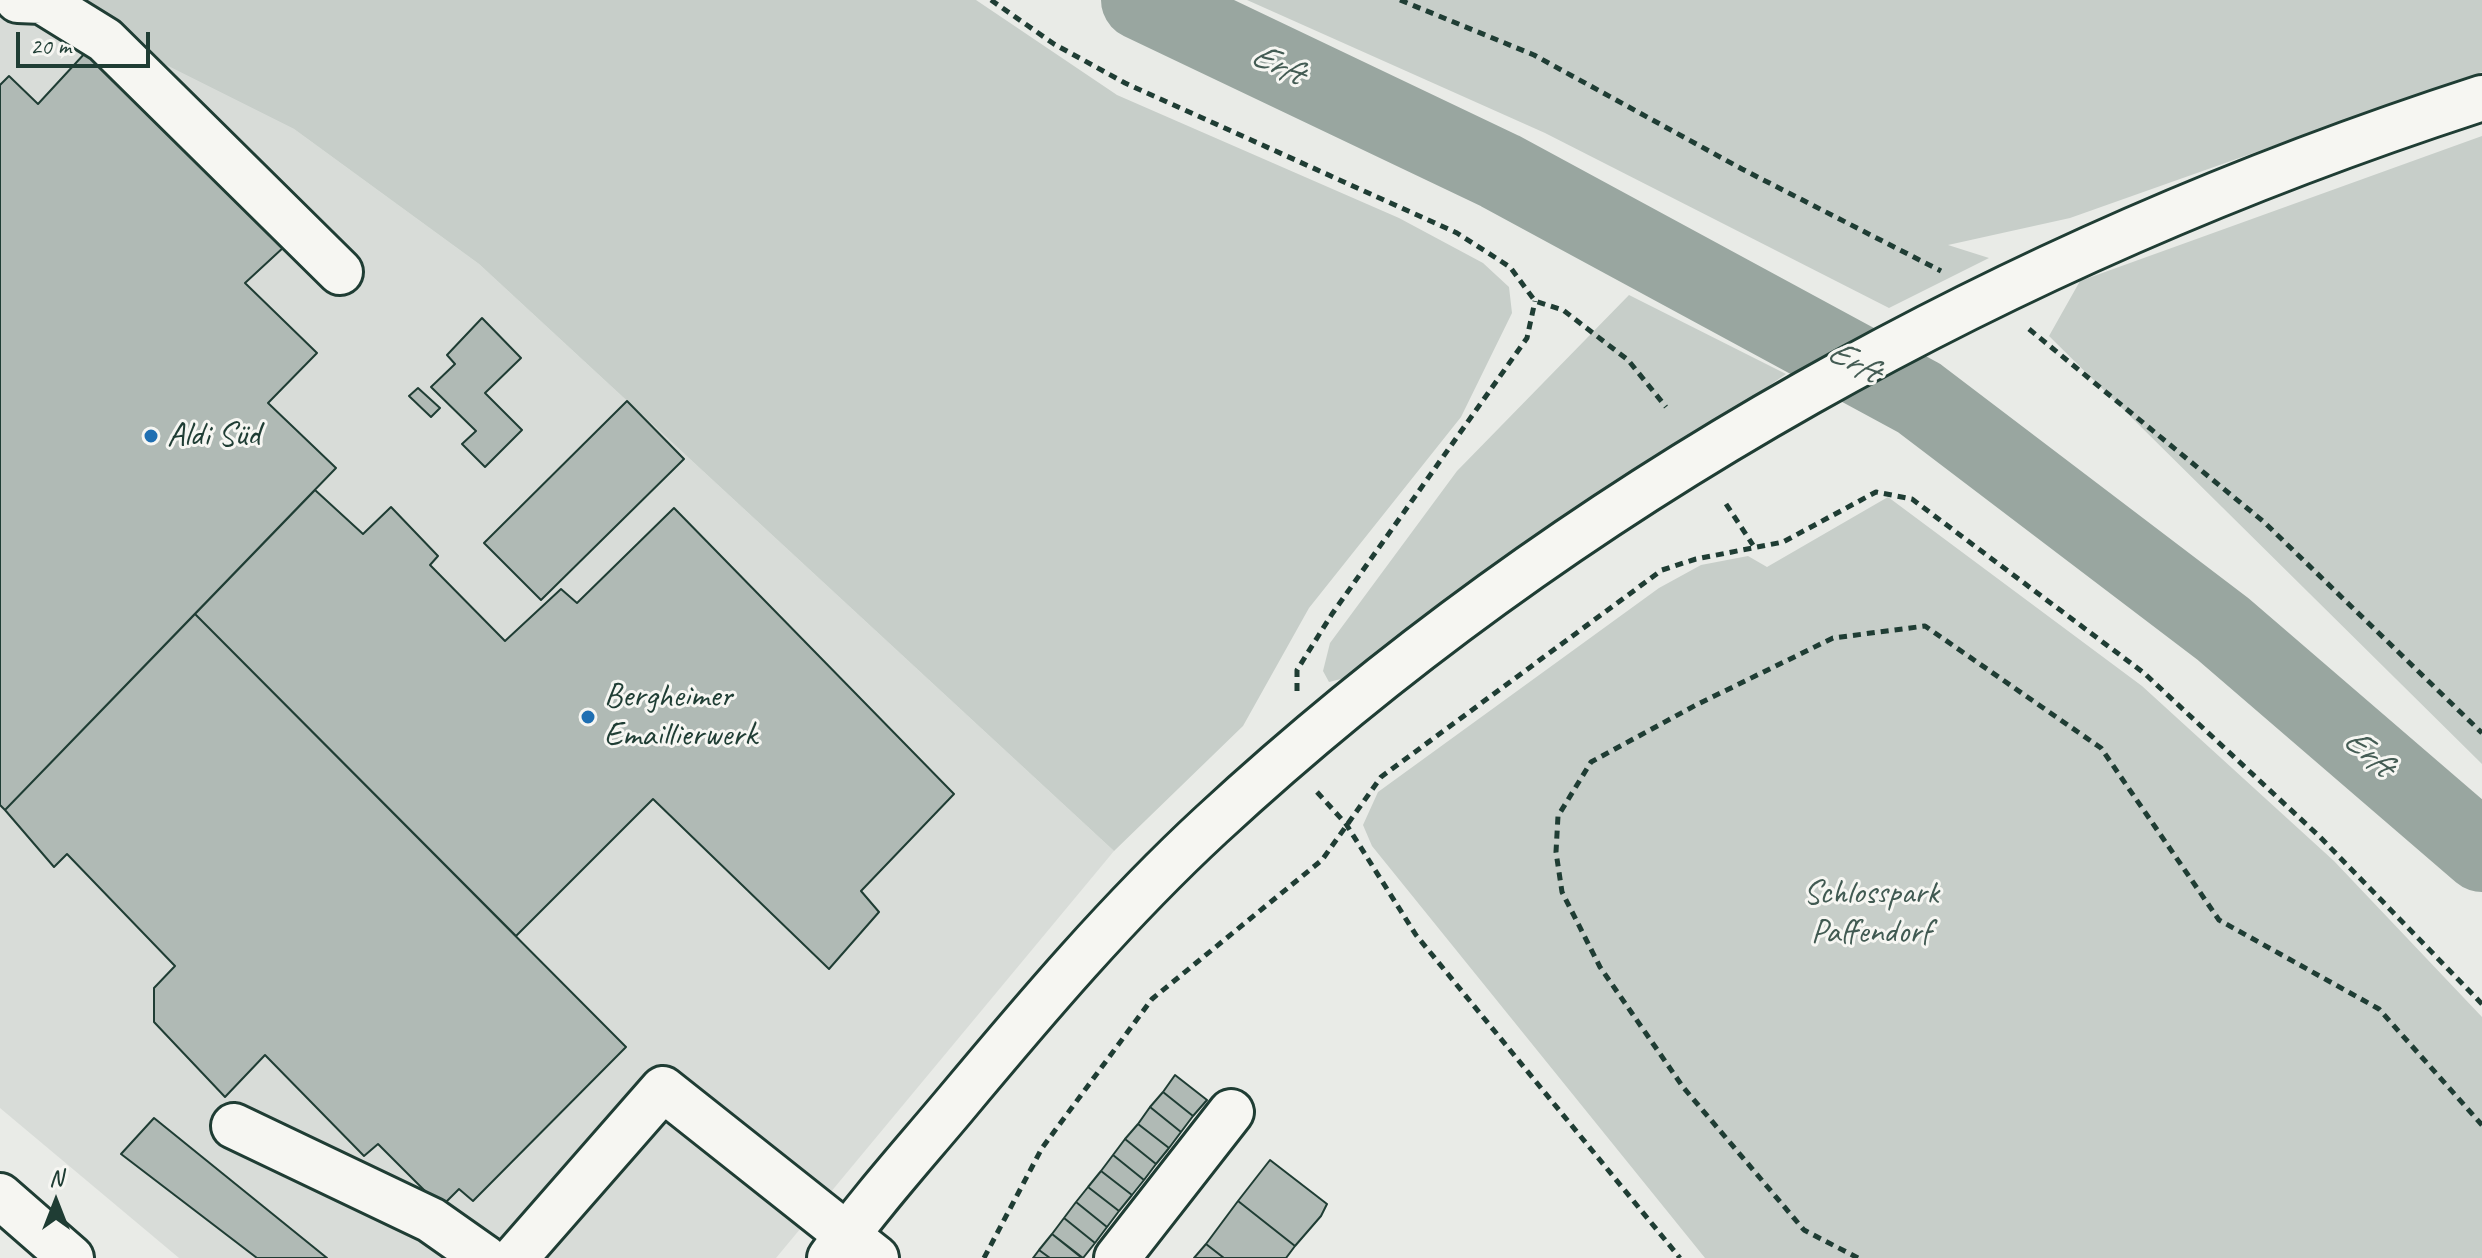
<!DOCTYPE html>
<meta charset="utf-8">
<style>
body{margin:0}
#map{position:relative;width:2482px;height:1258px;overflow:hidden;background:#e9ebe7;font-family:Caveat,sans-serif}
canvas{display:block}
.north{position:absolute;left:16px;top:1162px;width:80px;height:80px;-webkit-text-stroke:6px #f6f6f2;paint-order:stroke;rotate:0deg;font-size:22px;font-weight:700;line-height:32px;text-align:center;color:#1f3d34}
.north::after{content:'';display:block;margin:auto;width:28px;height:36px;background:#1f3d34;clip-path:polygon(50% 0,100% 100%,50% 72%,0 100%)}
.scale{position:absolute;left:16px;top:32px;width:134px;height:36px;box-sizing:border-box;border:4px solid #1f3d34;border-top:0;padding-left:10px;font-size:24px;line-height:28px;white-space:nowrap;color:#1f3d34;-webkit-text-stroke:6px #f6f6f2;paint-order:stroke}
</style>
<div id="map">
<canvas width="2482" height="1258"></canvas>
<div class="north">N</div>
<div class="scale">20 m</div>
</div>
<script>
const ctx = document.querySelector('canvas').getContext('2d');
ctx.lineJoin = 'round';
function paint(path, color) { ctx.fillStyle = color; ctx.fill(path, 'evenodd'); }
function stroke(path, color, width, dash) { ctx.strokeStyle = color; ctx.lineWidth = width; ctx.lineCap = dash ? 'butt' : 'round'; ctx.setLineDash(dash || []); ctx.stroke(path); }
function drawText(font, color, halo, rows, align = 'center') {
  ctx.font = font + ' Caveat,sans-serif'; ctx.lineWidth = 6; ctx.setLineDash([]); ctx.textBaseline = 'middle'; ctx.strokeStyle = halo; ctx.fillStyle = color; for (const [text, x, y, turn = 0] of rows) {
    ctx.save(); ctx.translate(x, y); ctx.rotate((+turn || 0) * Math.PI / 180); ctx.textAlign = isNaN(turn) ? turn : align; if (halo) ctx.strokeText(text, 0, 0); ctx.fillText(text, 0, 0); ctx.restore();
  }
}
paint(new Path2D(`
 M0 0H36L294 129 479 264 1114 851 776 1258H179L0 1108Z`), '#d8dcd8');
paint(new Path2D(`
 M36 0H976L1117 95 1399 218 1483 263 1509 287 1512 313 1461 417 1309 608 1243 726 1114 851 479 264 294 129Z
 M1247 0H2482V72L2070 218 1948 245 1989 258 1889 308 1545 133Z
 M2482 136V764L2049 336 2080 281Z
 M1629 295 1786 374 1349 677 1329 682 1323 671 1330 643 1457 471Z
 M1888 497 2142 686 2334 861 2482 1017V1258H1705L1372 846 1363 825 1378 792 1659 588 1701 565 1748 556 1767 567Z`), '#c7cec9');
stroke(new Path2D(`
 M1141 0 1500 171 1919 398 2223 629 2482 852`), '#99a6a0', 80);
const building = new Path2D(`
 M86 52 285 246 245 283 317 353 268 403 336 468 5 810 0 805V85L9 76 38 104Z
 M482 318 521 358 485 393 522 430 485 467 462 444 476 431 431 387 455 364 447 355Z
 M418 388 440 408 431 417 409 396Z
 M627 401 684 459 541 600 484 543Z
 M315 490 363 534 391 507 438 556 430 565 505 641 561 589 577 603 674 508 954 794 861 891 879 912 829 969 653 799 516 936 195 614Z
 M195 614 626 1047 473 1201 459 1189 441 1207 378 1144 364 1156 265 1055 225 1097 154 1022V988L175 966 67 854 54 867 5 810Z
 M1175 1075 1207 1100 1193 1116 1163 1092Z
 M1163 1092 1193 1116 1181 1132 1150 1107Z
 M1150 1107 1181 1132 1169 1148 1138 1124Z
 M154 1118 327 1258H257L121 1154Z
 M1138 1124 1169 1148 1156 1164 1125 1139Z
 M1125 1139 1156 1164 1144 1180 1113 1155Z
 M1113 1155 1144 1180 1132 1195 1101 1171Z
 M1270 1160 1327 1204 1321 1216 1295 1246 1238 1201Z
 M1101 1171 1132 1195 1119 1211 1088 1187Z
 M1088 1187 1119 1211 1107 1227 1076 1202Z
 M1238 1201 1295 1246 1286 1258H1224L1206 1244Z
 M1076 1202 1107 1227 1095 1243 1064 1218Z
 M1064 1218 1095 1243 1083 1258 1052 1234Z
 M1052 1234 1082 1258H1050L1039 1250Z
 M1206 1244 1224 1258H1194Z
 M1039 1250 1050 1258H1033Z`);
paint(building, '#b0bab5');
stroke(building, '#1f3d34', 2);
const minor = new Path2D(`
 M18 0 42 1 105 40 340 272
 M234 1126 431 1220 485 1258
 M0 1196 71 1258
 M515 1258 663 1089 876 1258
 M1117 1258 1231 1112`);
const major = new Path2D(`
 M830 1258C868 1205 912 1156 954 1106 1035 1009 1118 911 1211 825 1572 491 2016 249 2482 98`);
stroke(minor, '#1f3d34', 50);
stroke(major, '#1f3d34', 50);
stroke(new Path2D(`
 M991 0 1054 44 1125 83 1457 233 1510 267 1535 301 1563 310 1628 360 1666 407
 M1400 0 1534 55 1742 169 1941 271
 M2029 329 2264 522 2482 733
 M1726 504 1753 545
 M1297 691V670L1332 614 1527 338 1535 301
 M1317 792 1346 824 1416 935 1680 1258
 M984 1258 1042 1148 1152 999 1322 860 1381 777 1662 570 1696 559 1783 542 1876 492 1912 499 2144 673 2320 837 2482 1004
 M1858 1258 1804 1230 1683 1087 1600 967 1562 892 1556 852 1558 816 1591 762 1696 705 1833 638 1925 626 2101 748 2219 920 2379 1009 2482 1125`), '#1f3d34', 5, [8, 6]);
stroke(minor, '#f6f6f2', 44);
stroke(major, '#f6f6f2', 44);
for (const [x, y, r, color] of [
 [151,436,8,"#1f6fb2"],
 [588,717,8,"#1f6fb2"]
]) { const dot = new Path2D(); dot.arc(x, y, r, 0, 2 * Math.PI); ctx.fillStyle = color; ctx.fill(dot); stroke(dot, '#f6f6f2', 3); }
drawText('34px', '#1f3d34', '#f6f6f2', [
 ["Aldi Süd",167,436],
 ["Bergheimer",604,697],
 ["Emaillierwerk",604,736]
], 'left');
drawText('34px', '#415a52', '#f6f6f2', [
 ["Schlosspark",1871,894],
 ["Paffendorf",1871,933]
]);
drawText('italic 36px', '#445c54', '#f6f6f2', [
 ["Erft",1277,65,25],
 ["Erft",1853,362,28],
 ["Erft",2368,753,41]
]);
</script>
